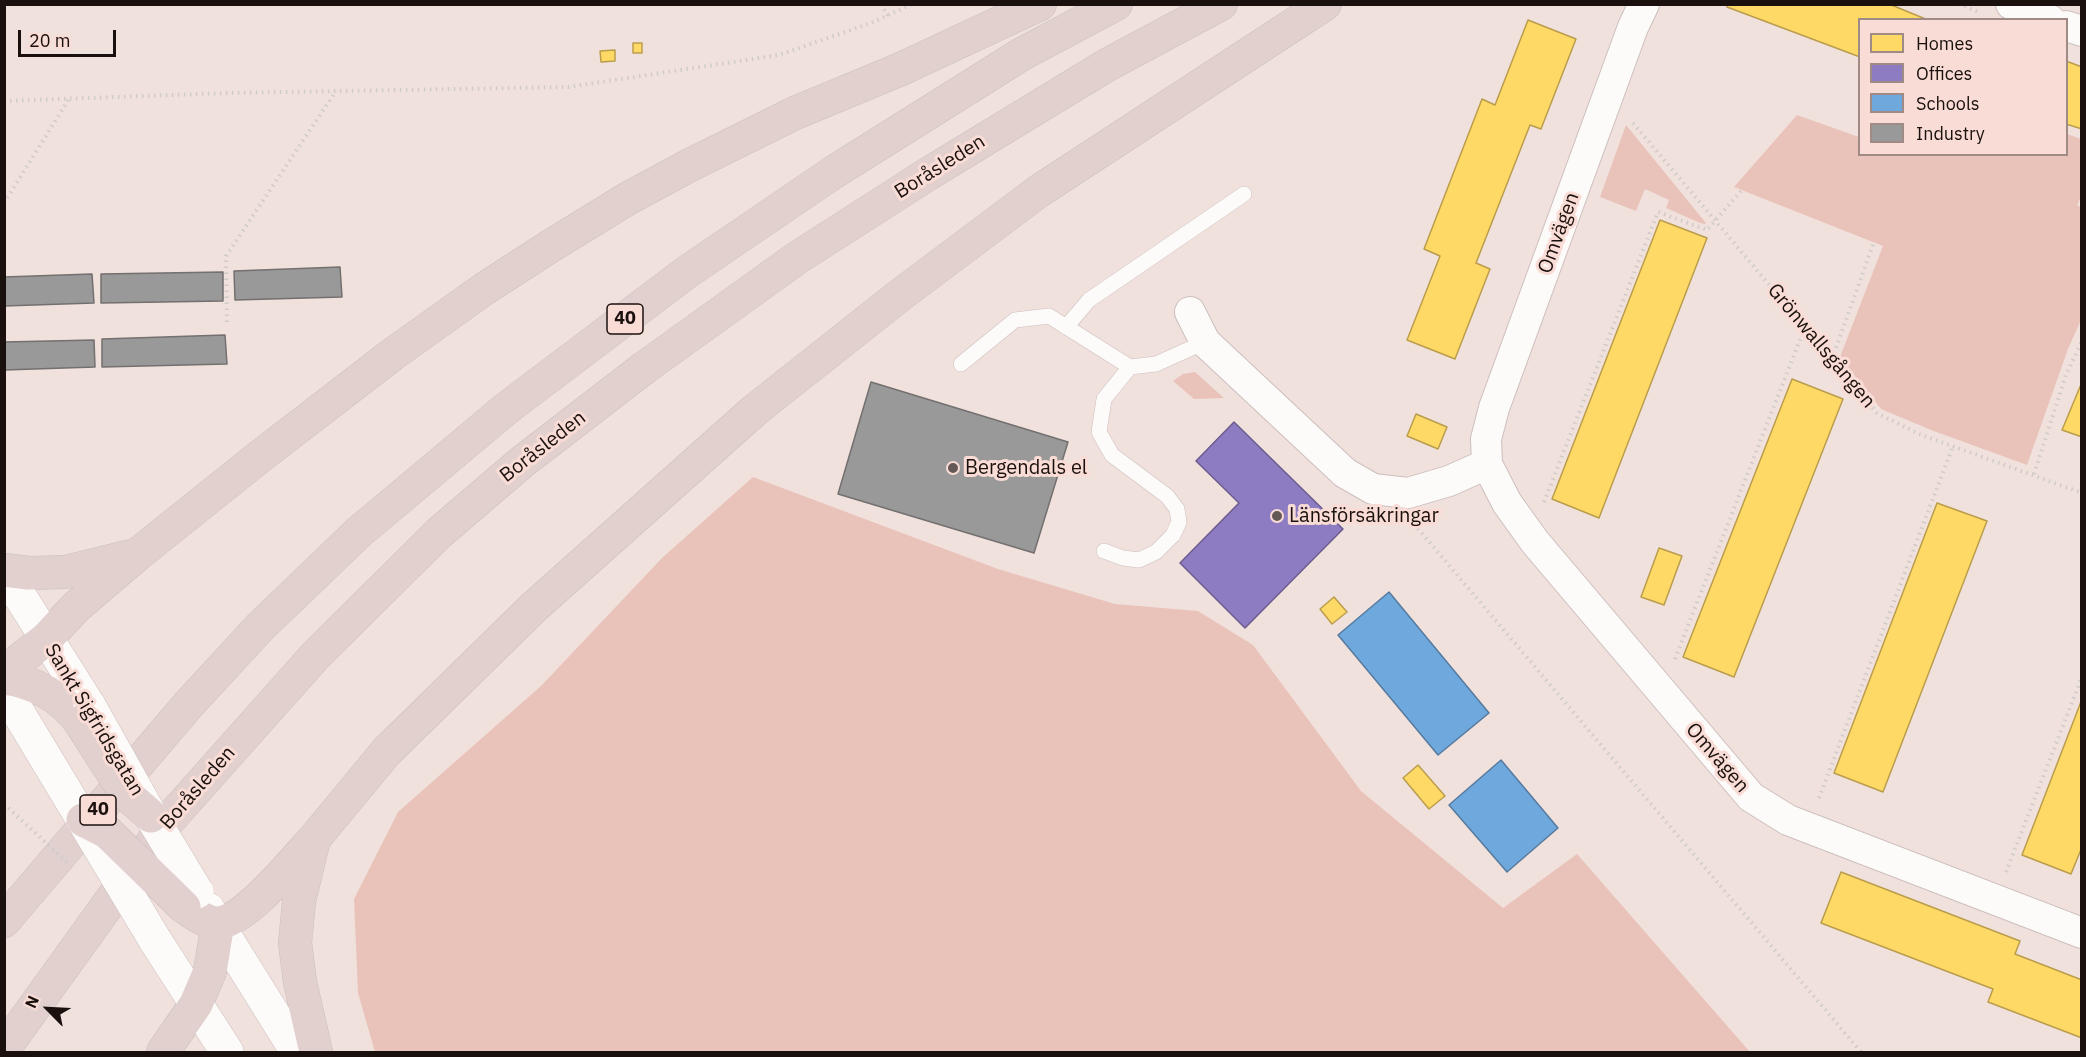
<!DOCTYPE html>
<meta charset="utf-8">
<style>
body{margin:0}
#map{position:relative;width:2086px;height:1057px;overflow:hidden;background:#f1e1dd;font-family:"IBM Plex Sans",sans-serif}
canvas{display:block}
.frame{position:absolute;inset:0;border:6px solid #1a100e;pointer-events:none}
.legend{position:absolute;left:1858px;top:18px;width:210px;height:138px;box-sizing:border-box;background:#f9dcd5;border:2px solid #a08a85;margin:0;padding:8px 10px;list-style:none;font-size:18px;color:#1a100e}
.legend li{display:flex;align-items:center;gap:12px;height:30px}
.legend b{width:30px;border:2px solid #a08a85}
.north{position:absolute;left:18px;top:979px;width:60px;height:60px;-webkit-text-stroke:4px #f9dcd5;paint-order:stroke;rotate:294deg;font-size:16px;font-weight:700;line-height:24px;text-align:center;color:#1a100e}
.north::after{content:'';display:block;margin:auto;width:21px;height:27px;background:#1a100e;clip-path:polygon(50% 0,100% 100%,50% 72%,0 100%)}
.scale{position:absolute;left:18px;top:30px;width:98px;height:27px;box-sizing:border-box;border:3px solid #1a100e;border-top:0;padding-left:8px;font-size:18px;line-height:21px;white-space:nowrap;color:#1a100e;-webkit-text-stroke:4px #f9dcd5;paint-order:stroke}
</style>
<div id="map">
<canvas width="2086" height="1057"></canvas>
<div class="frame"></div>
<ul class="legend">
<li><b style="height:16px;background:#ffd966"></b>Homes</li>
<li><b style="height:16px;background:#8e7cc3"></b>Offices</li>
<li><b style="height:16px;background:#6fa8dc"></b>Schools</li>
<li><b style="height:16px;background:#999"></b>Industry</li>
</ul>
<div class="north">N</div>
<div class="scale">20 m</div>
</div>
<script>
const ctx = document.querySelector('canvas').getContext('2d');
ctx.lineJoin = 'round';
function paint(path, color) { ctx.fillStyle = color; ctx.fill(path, 'evenodd'); }
function stroke(path, color, width, dash) { ctx.strokeStyle = color; ctx.lineWidth = width; ctx.lineCap = dash ? 'butt' : 'round'; ctx.setLineDash(dash || []); ctx.stroke(path); }
function drawText(font, color, halo, rows, align = 'center') {
  ctx.font = font + ' "IBM Plex Sans",sans-serif'; ctx.lineWidth = 6; ctx.setLineDash([]); ctx.textBaseline = 'middle'; ctx.strokeStyle = halo; ctx.fillStyle = color; for (const [text, x, y, turn = 0] of rows) {
    ctx.save(); ctx.translate(x, y); ctx.rotate((+turn || 0) * Math.PI / 180); ctx.textAlign = isNaN(turn) ? turn : align; if (halo) ctx.strokeText(text, 0, 0); ctx.fillText(text, 0, 0); ctx.restore();
  }
}
paint(new Path2D(`
 M1797 115 1859 137 1860 154H2066L2067 134 2081 139V197L2077 205 2082 208 2081 320 2068 349 2027 465 1931 430 1881 409 1840 357 1883 246 1734 187Z
 M1626 125 1706 223 1705 224 1700 223 1666 208 1669 200 1645 189 1636 211 1600 197Z
 M1195 372 1224 398 1194 399 1173 381 1183 374Z
 M753 477 998 569 1115 604 1198 611 1253 645 1361 791 1503 908 1577 854 1750 1052H375L358 993 354 899 398 812 541 686 662 558Z`), '#e9c3ba');
const homes = new Path2D(`
 M1728 4H1889L1928 20H1860V57L1727 7Z
 M1528 20 1576 39 1541 129 1530 125 1476 263 1490 269 1455 359 1407 340 1440 256 1424 249 1482 99 1495 105Z
 M633 43H642V53H633Z
 M615 50V61L601 62 600 51Z
 M2066 61 2082 67V129L2066 124Z
 M1660 220 1707 238 1599 518 1552 499Z
 M1792 379 1843 399 1734 677 1683 657Z
 M2082 382V437L2062 430Z
 M1416 414 1447 427 1438 449 1407 436Z
 M1937 503 1987 521 1883 792 1834 773Z
 M1659 548 1682 556 1664 605 1641 597Z
 M1334 597 1347 612 1332 624 1320 609Z
 M2082 699V847L2071 874 2022 855Z
 M1418 765 1445 796 1429 809 1403 778Z
 M1841 872 2020 941 2015 954 2082 980V1038L1988 1002 1993 989 1821 923Z`);
paint(homes, '#ffd966');
stroke(homes, '#ba9d4c', 1.5);
const offices = new Path2D(`
 M1234 422 1343 529 1245 628 1180 563 1239 503 1196 461Z`);
paint(offices, '#8e7cc3');
stroke(offices, '#6b5c8d', 1.5);
const schools = new Path2D(`
 M1389 592 1489 713 1438 755 1338 635Z
 M1501 760 1558 828 1507 872 1449 805Z`);
paint(schools, '#6fa8dc');
stroke(schools, '#567a9e', 1.5);
const industry = new Path2D(`
 M340 267 342 297 235 300 234 271Z
 M223 272V301L101 303V274Z
 M92 274 94 303 4 306V277Z
 M225 335 227 364 102 367V339Z
 M94 340 95 367 4 370V342Z
 M871 382 1068 442 1034 553 838 494Z`);
paint(industry, '#999');
stroke(industry, '#73706f', 1.5);
const lane = new Path2D(`
 M1066 327 1089 300 1244 194
 M961 364 1015 320 1049 316 1130 367 1156 364 1205 342
 M1104 551 1123 558 1139 560 1156 552 1173 535 1179 522 1177 509 1167 496 1112 455 1099 432 1104 399 1130 367`);
const street = new Path2D(`
 M1644 4 1633 27 1494 408 1486 439 1487 464 1507 503 1535 542 1751 797 1788 820 2082 933
 M2011 4 2050 20
 M2066 26 2082 31
 M1190 312 1205 342 1345 473 1373 489 1408 493 1449 481 1487 464`);
const secondary = new Path2D(`
 M4 571 90 707
 M4 689 83 820
 M208 909 297 1052
 M155 940 227 1052`);
const highway = new Path2D(`
 M4 570 29 573 66 572 131 556
 M4 672 46 639 76 607 138 554 258 458 393 354 484 289 549 247 627 199 690 165 795 113 901 69 1040 4
 M4 678C33 681 63 698 80 722
 M184 907C194 913 206 923 217 923 245 922 293 862 311 842
 M4 921 188 705 260 627 359 532 507 408 687 272 834 172 1022 54 1116 4
 M4 1049 168 821 315 656 439 533 522 462 644 368 797 258 928 174 1107 65 1221 4
 M163 1052 196 1004 210 971 218 923
 M316 1052 300 982 295 943 299 901 314 839 386 752 533 608 755 410 899 296 1039 191 1325 4`);
stroke(lane, '#ccbfbd', 16);
stroke(street, '#ccbfbd', 32);
stroke(secondary, '#ccbfbd', 34);
stroke(highway, '#c8c0be', 34);
stroke(new Path2D(`
 M881 4 888 16
 M1959 4 1981 13
 M4 101 226 93 568 87 779 55 871 23 912 4
 M1633 123 1877 413 1919 434 2082 493
 M4 203 69 99
 M227 322 226 256 336 91
 M1832 359 1874 242
 M2034 474 2066 375 2082 341
 M1544 502 1658 212 1707 230 1742 190
 M1414 524 1861 1052
 M1675 659 1805 327
 M1819 798 1953 446
 M2006 872 2082 677`), '#cfcbc9', 4, [1.5, 4.5]);
stroke(lane, '#fdfafa', 15);
stroke(street, '#fdfafa', 30);
stroke(secondary, '#fdfafa', 33);
stroke(highway, '#e1d0cd', 33);
const secondaryBridge = new Path2D(`
 M90 707 151 816 197 892
 M83 820 155 940`);
const highwayBridge = new Path2D(`
 M80 722 127 795 151 816
 M83 820 107 832 184 907`);
stroke(secondaryBridge, '#ccbfbd', 34, []);
stroke(highwayBridge, '#c8c0be', 34, []);
stroke(new Path2D(`
 M4 804 70 865`), '#cfcbc9', 4, [1.5, 4.5]);
stroke(secondaryBridge, '#fdfafa', 33);
stroke(highwayBridge, '#e1d0cd', 33);
for (const [x, y, r, color] of [
 [953,468,6,"#655956"],
 [1277,516,6,"#655956"]
]) { const dot = new Path2D(); dot.arc(x, y, r, 0, 2 * Math.PI); ctx.fillStyle = color; ctx.fill(dot); stroke(dot, '#f9dcd5', 2); }
for (const [x, y, w] of [
 [625,319,36],
 [98,810,36]
]) { const box = new Path2D(); box.roundRect(x - w / 2, y - 15, w, 30, 4.5); ctx.fillStyle = '#f9dcd5'; ctx.fill(box); stroke(box, '#1a100e', 1.5); }
drawText('bold 18px', '#1a100e', null, [
 ["40",625,319],
 ["40",98,810]
]);
drawText('20px', '#1a100e', '#f9dcd5', [
 ["Boråsleden",940,167,-32],
 ["Omvägen",1559,233,-70],
 ["Grönwallsgången",1821,346,50],
 ["Boråsleden",543,447,-38],
 ["Sankt Sigfridsgatan",94,720,59],
 ["Omvägen",1717,758,49],
 ["Boråsleden",198,788,-49]
]);
drawText('20px', '#1a100e', '#f9dcd5', [
 ["Bergendals el",965,468],
 ["Länsförsäkringar",1289,516]
], 'left');
</script>
